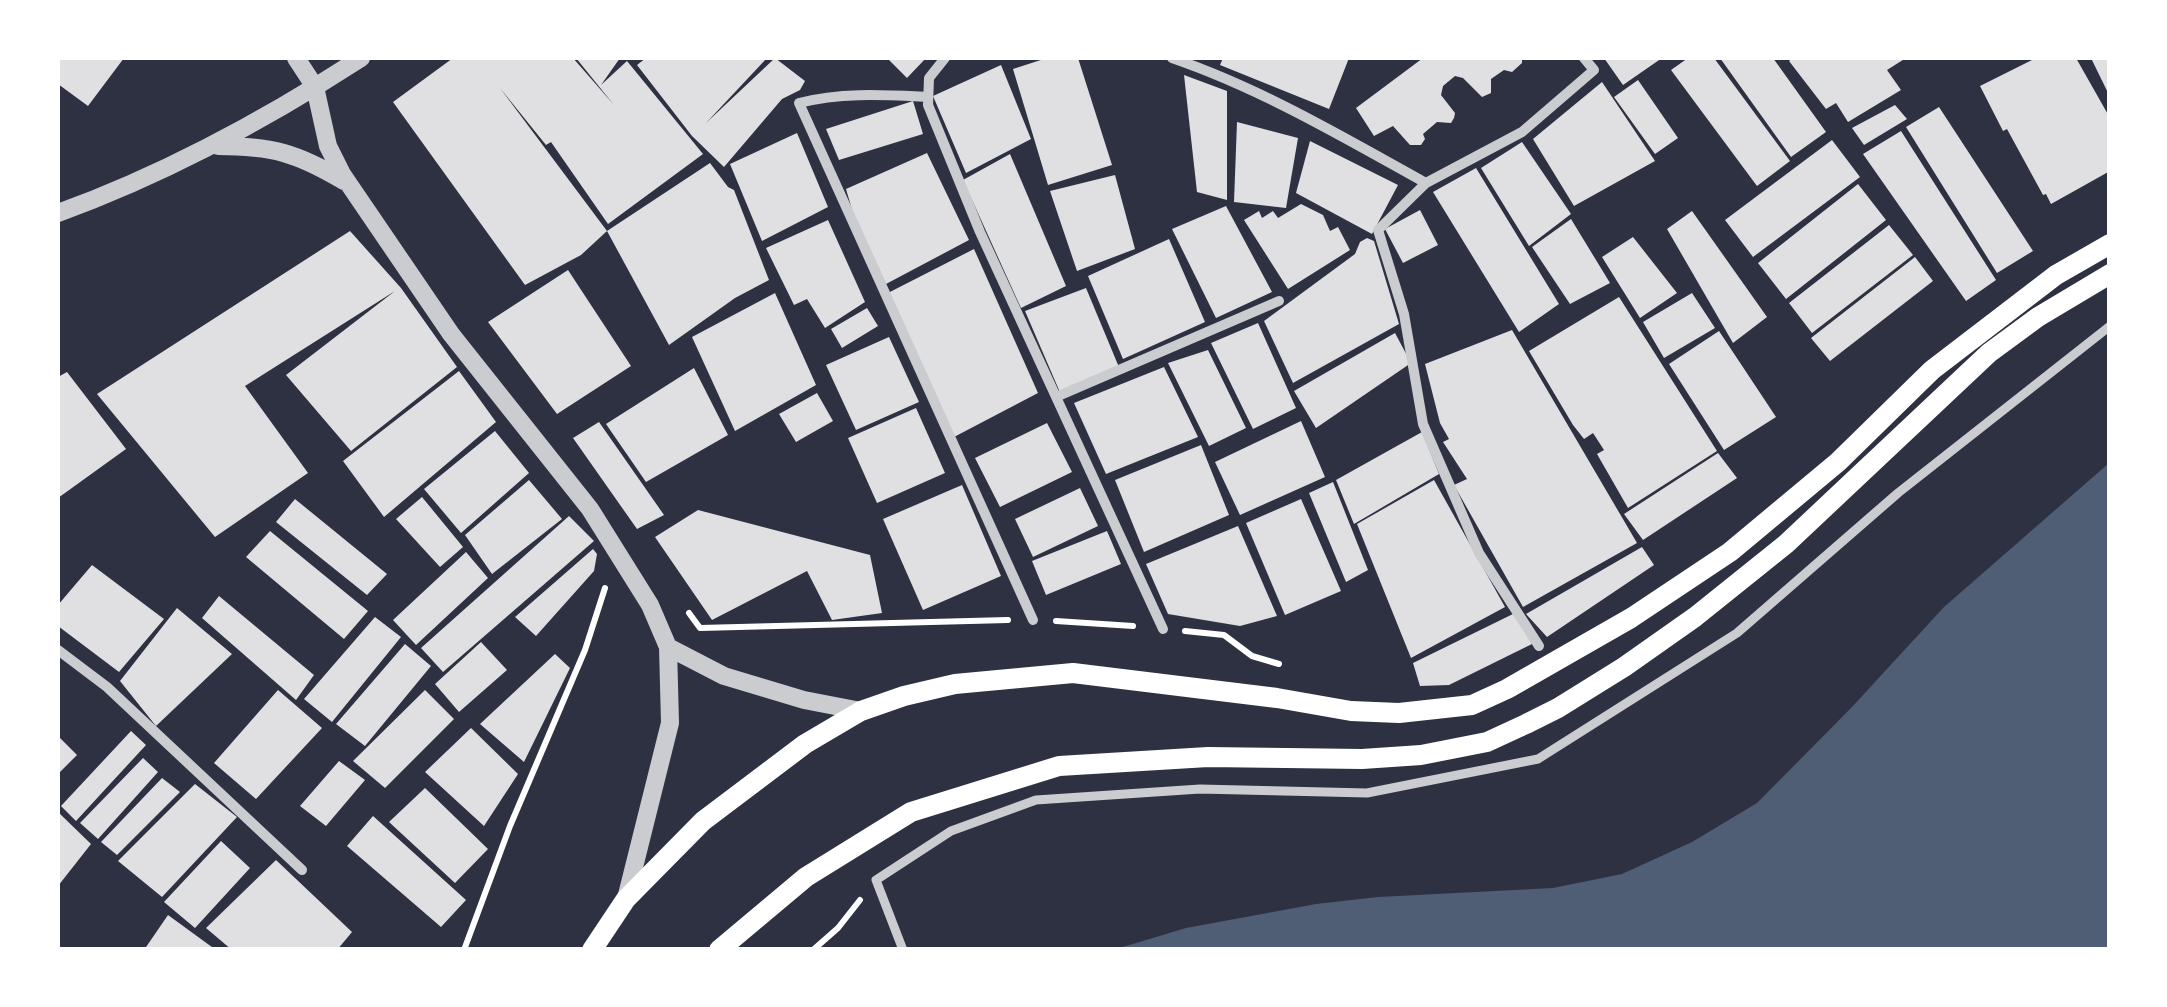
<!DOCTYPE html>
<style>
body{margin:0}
#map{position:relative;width:2167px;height:1007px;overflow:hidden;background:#2d3142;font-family:Overpass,sans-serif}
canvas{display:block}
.frame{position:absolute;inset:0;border:60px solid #fff;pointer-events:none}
</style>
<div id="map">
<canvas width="2167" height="1007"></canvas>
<div class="frame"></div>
</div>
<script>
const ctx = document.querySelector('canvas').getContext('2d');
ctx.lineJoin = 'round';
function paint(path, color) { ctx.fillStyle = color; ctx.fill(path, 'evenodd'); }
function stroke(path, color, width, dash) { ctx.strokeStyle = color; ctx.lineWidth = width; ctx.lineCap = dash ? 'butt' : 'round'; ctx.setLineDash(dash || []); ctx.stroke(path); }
paint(new Path2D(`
 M2109 463V949H1116L1186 928 1316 904 1378 897 1553 888 1622 874 1692 842 1757 803 1852 707 1944 607Z`), '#4f5d75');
paint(new Path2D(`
 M58 58H124L88 106 58 84Z
 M453 58H573L614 105 576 58H620L601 85 627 61 703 154 608 224 551 142 546 145 500 88 607 231 581 255 525 285 393 102Z
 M646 58H767L706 123 775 58 805 81 800 90 782 99 724 167 692 136 637 65Z
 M887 58H926L907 78Z
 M1047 58H1078L1112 165 1048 185 1013 69Z
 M1223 58H1349L1329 109 1220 65Z
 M1423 58H1522V63L1512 72 1504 70 1491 79V93L1482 97 1463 78 1455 76 1443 86 1441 95 1455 113 1454 118 1451 123 1437 122 1423 134 1425 139 1421 145H1410L1393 126 1374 136 1356 108Z
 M1604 58H1662L1623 85Z
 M1688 58H1714L1790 161 1757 186 1671 70Z
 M1720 58H1773L1826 132 1791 157Z
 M1793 58H1906L1887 70 1901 90 1848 122 1836 103 1826 109 1789 61Z
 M2036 58H2076L2110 118V171L2051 204 2046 194 2043 195 2007 129 2003 131 1980 86Z
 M2091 58H2110V97Z
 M1001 65 1031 139 966 173 933 96Z
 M1184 75 1227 91V200L1197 192Z
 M1638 80 1678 138 1655 154 1614 97Z
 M1602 82 1655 161 1574 206 1533 139Z
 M913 101 923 134 839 160 826 129Z
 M1895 105 1907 119 1864 145 1852 128Z
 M1939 107 2033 251 1997 273 1906 127Z
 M1237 122 1298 138 1286 208 1234 202Z
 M1901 131 1996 280 1966 301 1863 154Z
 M797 133 828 207 762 241 730 164Z
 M1832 140 1860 177 1753 257 1725 220Z
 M1310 141 1398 185 1372 234 1296 193Z
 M1522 142 1571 214 1529 246 1481 168Z
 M927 153 969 240 886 284 853 213 846 189Z
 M1010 154 1066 286 1021 308 963 180Z
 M710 163 728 187 734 190 769 280 735 298 669 345 607 231Z
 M1476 168 1559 304 1519 332 1433 192Z
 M1115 175 1135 249 1077 271 1050 191Z
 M1858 184 1886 220 1786 299 1758 263Z
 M1301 204 1323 215 1330 231 1338 227 1350 250 1288 289 1244 220 1259 211 1262 218 1273 211 1278 218Z
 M1226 206 1272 292 1216 318 1172 229Z
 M1420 210 1438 245 1403 263 1385 229Z
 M1692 211 1767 317 1733 343 1667 229Z
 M1571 219 1610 283 1570 304 1532 247Z
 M828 220 865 302 825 328 807 299 794 305 766 248Z
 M1889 225 1913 255 1812 333 1789 303Z
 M350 231 401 288 457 367 351 451 286 375 395 291 245 386 308 473 215 537 97 394Z
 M1633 237 1677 293 1640 318 1602 257Z
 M1367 238 1374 241 1399 324 1293 383 1264 321 1355 254 1360 242Z
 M1169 239 1205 322 1123 359 1088 276Z
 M974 249 1038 393 954 437 886 294Z
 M1915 257 1933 281 1830 361 1811 338Z
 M568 270 631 366 557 414 488 322Z
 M1086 288 1121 372 1062 397 1025 311Z
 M775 293 816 385 735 431 692 337Z
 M1692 293 1715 328 1664 358 1643 322Z
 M1619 297 1717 451 1628 508 1597 454 1604 450 1593 433 1584 439 1573 425 1529 351Z
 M867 308 878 326 842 348 831 329Z
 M1258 323 1296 408 1253 429 1211 343Z
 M1512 330 1637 543 1523 607 1454 485 1467 479 1443 442 1449 439 1440 423 1425 364Z
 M1719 331 1776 417 1724 450 1669 364Z
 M1395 333 1411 363 1316 428 1294 391Z
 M889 337 919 402 856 430 826 365Z
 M1208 350 1246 428 1209 446 1168 363Z
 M1164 367 1198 437 1106 474 1074 403Z
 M694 368 728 435 646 482 606 424Z
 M459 371 496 422 384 517 343 461Z
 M67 372 126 449 58 498V377Z
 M817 393 833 421 796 442 779 414Z
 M916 408 945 473 877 503 848 438Z
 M1301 421 1325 477 1240 515 1215 462Z
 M599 422 664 515 637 529 573 438Z
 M1047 423 1072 472 1000 507 975 458Z
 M495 431 529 473 461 533 424 489Z
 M1422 432 1439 474 1354 524 1336 480Z
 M1201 445 1229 515 1144 552 1115 480Z
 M1718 453 1737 478 1643 540 1624 514Z
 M529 480 562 519 492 574 465 535Z
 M1434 480 1505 607 1411 658 1357 524Z
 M1333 482 1368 570 1346 582 1309 493Z
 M962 485 1001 576 923 610 883 519Z
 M1080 488 1098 526 1033 557 1015 519Z
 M422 497 463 547 440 567 396 519Z
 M295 499 387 574 367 595 276 522Z
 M1301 499 1341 591 1285 615 1246 523Z
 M698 510 870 555 882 613 832 620 807 571 712 620 655 537Z
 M569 516 594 541 443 672 421 648Z
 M1238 526 1277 616 1240 626 1168 614 1146 564Z
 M270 531 368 611 344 639 246 557Z
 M1107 531 1121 564 1046 595 1032 561Z
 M1642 547 1654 565 1547 637 1526 614Z
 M593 549 597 554 594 571 536 636 515 617Z
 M466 552 488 578 416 645 393 620Z
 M92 565 164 619 119 672 58 626V605Z
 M219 596 314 675 296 700 202 618Z
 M177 608 232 654 156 726 120 681Z
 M1515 613 1532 644 1449 685 1420 686 1413 663Z
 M375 617 401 637 332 722 304 699Z
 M481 642 507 670 459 712 435 684Z
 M405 644 431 666 365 746 336 724Z
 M555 654 570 668 524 762 480 724Z
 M278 690 322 728 256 799 214 763Z
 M425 690 454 719 385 788 353 761Z
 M471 728 518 774 484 826 425 772Z
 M131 731 146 745 76 821 61 806Z
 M58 736 77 755 58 774Z
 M143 758 158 772 98 839 80 823Z
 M339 761 365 780 326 826 300 806Z
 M162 778 180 792 117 855 101 842Z
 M195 784 237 817 162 897 118 861Z
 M425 788 488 849 455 883 389 822Z
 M58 812 91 844 58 886Z
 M373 816 466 900 441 927 347 846Z
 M221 841 250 868 195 928 164 902Z
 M276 860 352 932 337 950H232L206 928Z
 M168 915 216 950H144Z`), '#e0e0e3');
stroke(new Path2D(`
 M689 613 700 628 1008 620
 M1056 621 1133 626
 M1185 631 1224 635 1252 656 1279 664
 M464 950 510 826 585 650 605 588
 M813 950 838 928 860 900`), '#fff', 6);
stroke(new Path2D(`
 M903 950 876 880 951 831 1036 800 1200 789 1367 793 1538 759 1737 633 1898 493 2110 326`), '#caccd0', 9);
stroke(new Path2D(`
 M945 58 929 78 928 105 980 232 1163 629
 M1172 58C1262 89 1343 137 1426 183L1522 132 1594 70 1584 58
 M928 97C885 95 842 92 799 103L1033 620
 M1426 183 1378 230 1404 314 1423 424 1479 553 1539 646
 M1056 397 1279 301
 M58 650 107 687 302 870`), '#caccd0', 10);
stroke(new Path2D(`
 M296 58 315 87 328 146 342 174 451 334 590 509 650 605 668 647 670 723 626 899
 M218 146C272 146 297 153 344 181
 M58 213C166 174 265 120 361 58
 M668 647 724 676 804 700 861 711`), '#caccd0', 18);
stroke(new Path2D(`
 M592 950 626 899 703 821 805 744 861 711 904 696 955 684 1073 673 1277 698 1351 711 1399 713 1472 705 1507 689 1631 618 1730 552 1838 462 1932 370 2056 275 2110 244
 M719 950 806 877 911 812 1059 766 1208 757 1362 759 1421 755 1487 742 1526 724 1558 708 1624 667 1695 617 1786 544 1989 353 2038 317 2110 274`), '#fff', 20);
</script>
